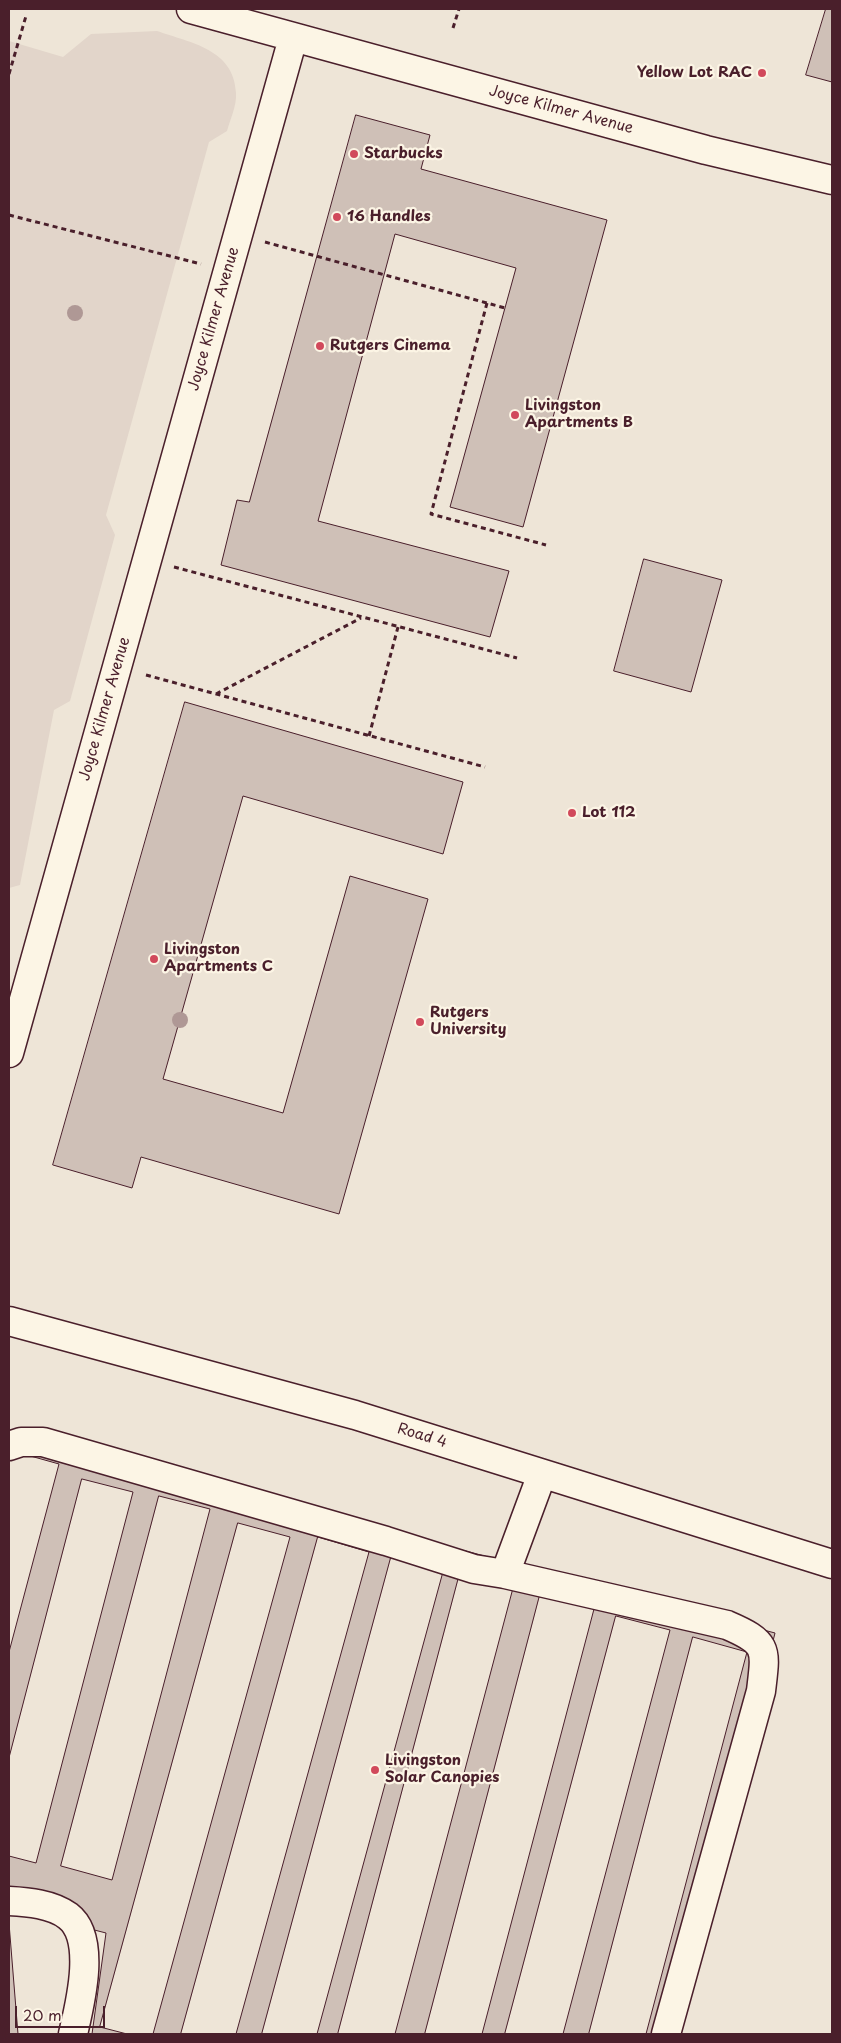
<!DOCTYPE html>
<style>
body{margin:0}
#map{position:relative;width:841px;height:2043px;overflow:hidden;background:#fcf5e5;font-family:"Playpen Sans",sans-serif}
canvas{display:block}
.frame{position:absolute;inset:0;border:10px solid #4a1f2b;pointer-events:none}
.scale{position:absolute;left:15px;top:2006px;width:90px;height:22px;box-sizing:border-box;border:2px solid #4a1f2b;border-top:0;padding-left:6px;font-size:15px;line-height:18px;white-space:nowrap;color:#4a1f2b;-webkit-text-stroke:4px #fcf5e5;paint-order:stroke}
</style>
<div id="map">
<canvas width="841" height="2043"></canvas>
<div class="frame"></div>
<div class="scale">20 m</div>
</div>
<script>
const ctx = document.querySelector('canvas').getContext('2d');
ctx.lineJoin = 'round';
function paint(path, color) { ctx.fillStyle = color; ctx.fill(path, 'evenodd'); }
function stroke(path, color, width, dash) { ctx.strokeStyle = color; ctx.lineWidth = width; ctx.lineCap = dash ? 'butt' : 'round'; ctx.setLineDash(dash || []); ctx.stroke(path); }
function drawText(font, color, halo, rows, align = 'center') {
  ctx.font = font + ' "Playpen Sans",sans-serif'; ctx.lineWidth = 4.5; ctx.setLineDash([]); ctx.textBaseline = 'middle'; ctx.strokeStyle = halo; ctx.fillStyle = color; for (const [text, x, y, turn = 0] of rows) {
    ctx.save(); ctx.translate(x, y); ctx.rotate((+turn || 0) * Math.PI / 180); ctx.textAlign = isNaN(turn) ? turn : align; if (halo) ctx.strokeText(text, 0, 0); ctx.fillText(text, 0, 0); ctx.restore();
  }
}
paint(new Path2D(`
 M9 9H832V2034H9Z`), '#eee5d7');
paint(new Path2D(`
 M157 31C191 43 234 49 236 93 237 105 230 120 227 131L209 142 106 515 115 535 70 701 54 710 20 885 9 888V41L63 57 91 34Z`), '#e2d5ca');
const building = new Path2D(`
 M826 9H832V82L806 75Z
 M356 115 430 135 421 169 607 220 523 527 450 507 516 268 395 234 318 521 509 571 490 637 221 565 237 500 249 502Z
 M644 559 722 580 691 692 614 671Z
 M185 702 463 782 443 854 243 796 163 1079 283 1113 350 876 428 899 339 1214 141 1157 132 1188 53 1165Z
 M9 1430 775 1633 675 2034H92L106 1933 9 1908Z
 M9 1450 59 1464 9 1652Z
 M82 1479 133 1492 36 1863 9 1856V1758Z
 M159 1496 210 1509 112 1880 61 1866Z
 M238 1523 290 1537 153 2034H127L100 2027Z
 M318 1537 369 1552 236 2034H181Z
 M392 1554 444 1568 317 2034H262Z
 M460 1573 513 1588 395 2034H338Z
 M540 1595 594 1609 482 2034H425Z
 M616 1616 670 1630 563 2034H505Z
 M693 1637 747 1652 646 2034H589Z
 M9 1923 18 2034H9Z`);
paint(building, '#cfc0b7');
stroke(building, '#4a1f2b', 1);
const minor = new Path2D(`
 M191 9 706 150 832 180
 M9 1053 293 38
 M9 1321 355 1415 832 1564
 M9 1446 21 1442H43L386 1541 474 1569 505 1574 542 1474
 M505 1574 727 1625C769 1643 766 1649 761 1691L666 2034
 M9 1901C28 1902 52 1904 68 1916 97 1938 80 2004 73 2034`);
stroke(minor, '#4a1f2b', 31);
stroke(new Path2D(`
 M453 28 459 9
 M9 74 26 16
 M9 215 201 264
 M265 242 505 308
 M487 303 431 514 546 545
 M174 567 517 658
 M146 675 485 767
 M216 694 361 618
 M369 736 398 627`), '#4a1f2b', 3, [5, 4]);
stroke(minor, '#fcf5e5', 28);
ctx.fillStyle = '#af9895';
for (const [x, y] of [
 [75,313],
 [180,1020]
]) { ctx.beginPath(); ctx.arc(x, y, 8, 0, 2 * Math.PI); ctx.fill(); }
for (const [x, y, r, color] of [
 [762,73,5,"#d1495b"],
 [354,154,5,"#d1495b"],
 [337,217,5,"#d1495b"],
 [320,346,5,"#d1495b"],
 [515,415,5,"#d1495b"],
 [572,813,5,"#d1495b"],
 [154,959,5,"#d1495b"],
 [420,1022,5,"#d1495b"],
 [375,1770,5,"#d1495b"]
]) { const dot = new Path2D(); dot.arc(x, y, r, 0, 2 * Math.PI); ctx.fillStyle = color; ctx.fill(dot); stroke(dot, '#fcf5e5', 2); }
drawText('bold 15px', '#4a1f2b', '#fcf5e5', [
 ["Yellow Lot RAC",752,73,"right"],
 ["Starbucks",364,154],
 ["16 Handles",347,217],
 ["Rutgers Cinema",330,346],
 ["Livingston",525,406],
 ["Apartments B",525,423],
 ["Lot 112",582,813],
 ["Livingston",164,950],
 ["Apartments C",164,967],
 ["Rutgers",430,1013],
 ["University",430,1030],
 ["Livingston",385,1761],
 ["Solar Canopies",385,1778]
], 'left');
drawText('15px', '#4a1f2b', '#fcf5e5', [
 ["Joyce Kilmer Avenue",561,110,15],
 ["Joyce Kilmer Avenue",214,319,-74],
 ["Joyce Kilmer Avenue",105,709,-74],
 ["Road 4",422,1436,17]
]);
</script>
